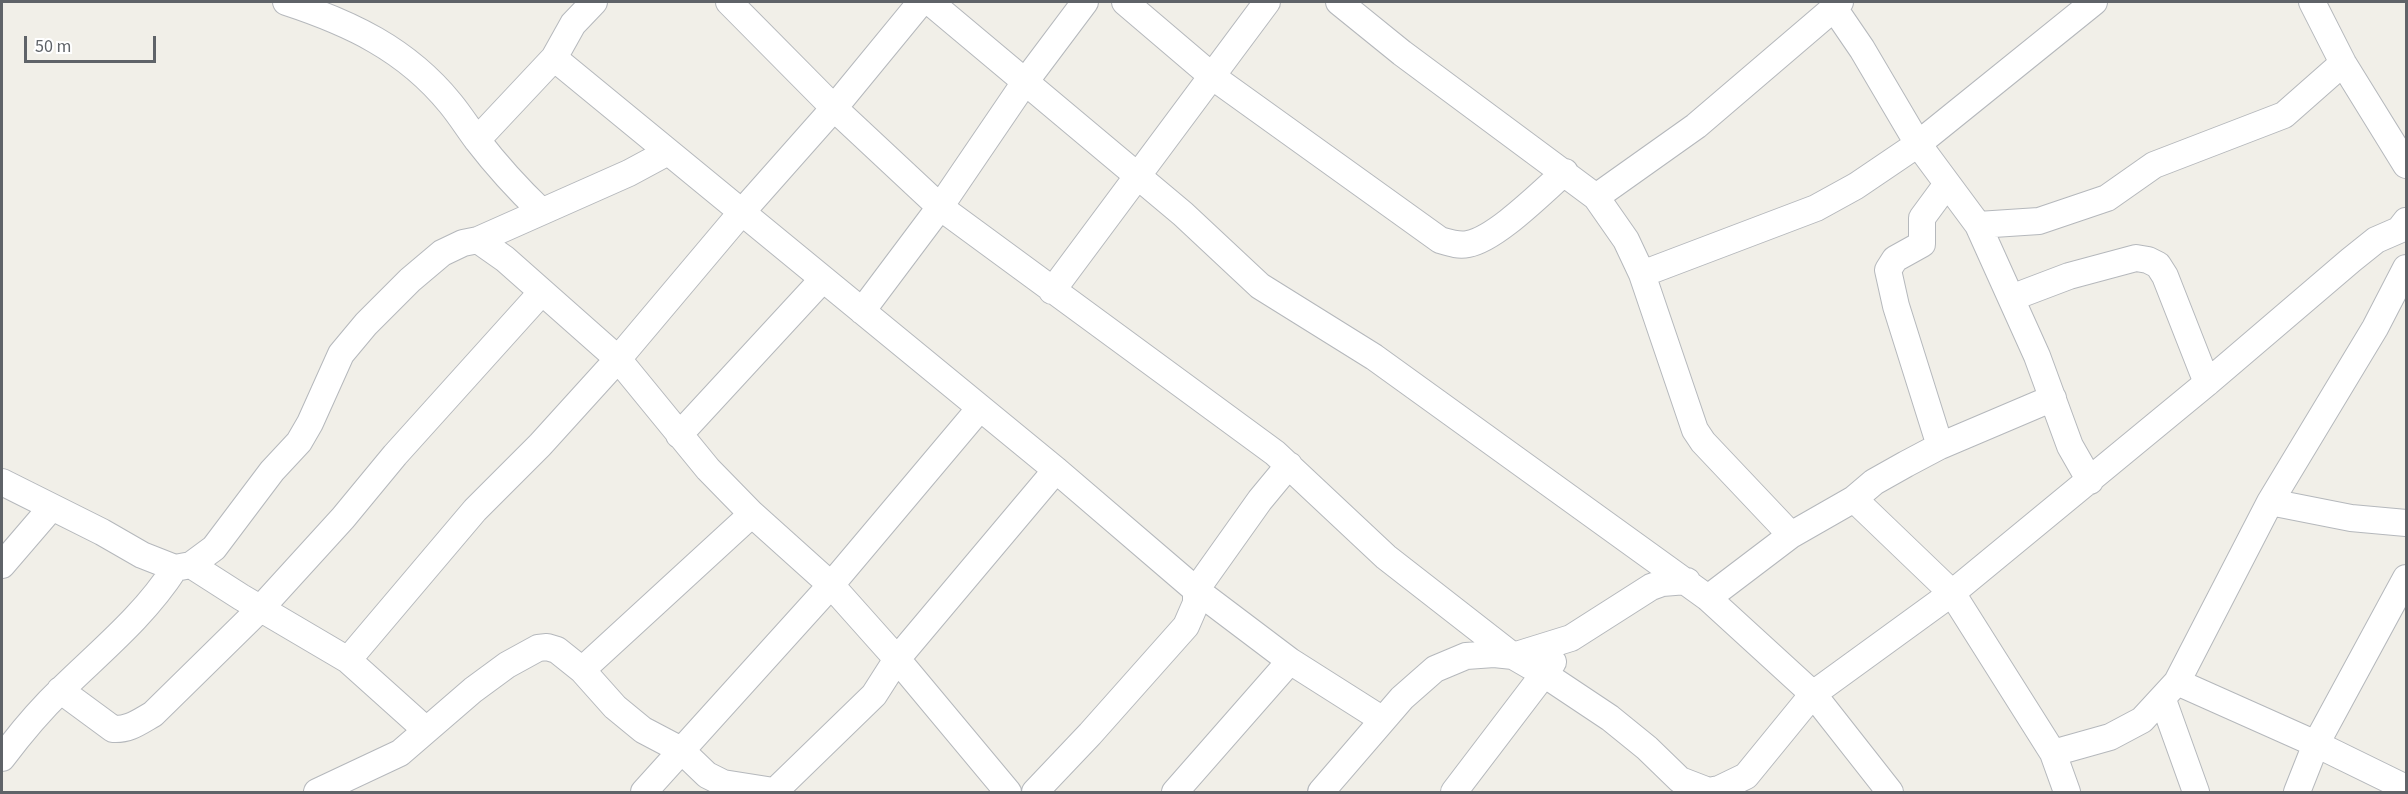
<!DOCTYPE html>
<style>
body{margin:0}
#map{position:relative;width:2408px;height:794px;overflow:hidden;background:#f1efe8;font-family:"Source Sans 3",sans-serif}
canvas{display:block}
.frame{position:absolute;inset:0;border:3px solid #5f6368;pointer-events:none}
.scale{position:absolute;left:24px;top:36px;width:132px;height:27px;box-sizing:border-box;border:3px solid #5f6368;border-top:0;padding-left:8px;font-size:18px;line-height:21px;white-space:nowrap;color:#5f6368;-webkit-text-stroke:4px #fff;paint-order:stroke}
</style>
<div id="map">
<canvas width="2408" height="794"></canvas>
<div class="frame"></div>
<div class="scale">50 m</div>
</div>
<script>
const ctx = document.querySelector('canvas').getContext('2d');
ctx.lineJoin = 'round';
function stroke(path, color, width, dash) { ctx.strokeStyle = color; ctx.lineWidth = width; ctx.lineCap = dash ? 'butt' : 'round'; ctx.setLineDash(dash || []); ctx.stroke(path); }
const minor = new Path2D(`
 M286 2C350 23 406 49 450 103 460 115 468 128 477 140 497 166 518 189 541 211
 M729 2 834 108 940 207 1275 453 1386 557 1513 656 1544 674 1610 718 1647 748 1680 780 1706 790
 M930 2 1183 214 1260 286 1374 357 1708 598 1813 694 1890 792
 M1125 2 1213 77 1440 240C1450 243 1458 246 1468 244 1496 239 1542 192 1565 172
 M1339 2 1402 53 1596 197 1626 240 1642 274 1695 430 1703 442 1791 535
 M1840 2 1834 8 1862 49 1918 144 1978 225 2037 356 2070 446 2090 481
 M2312 2 2343 63 2406 165
 M554 58 1056 470 1196 590 1290 661 1383 720
 M477 140 554 58 573 24 594 2
 M1596 197 1696 126 1834 8
 M1978 225 2039 221 2107 198 2154 165 2284 115 2343 63
 M478 240 505 259 618 359 708 469 752 514 831 585 897 659 1008 792
 M1642 274 1816 208 1856 186 1918 144 2094 2
 M1052 291 1267 2
 M2011 298 2069 276 2136 258 2148 260 2158 265 2165 276 2207 383
 M862 311 940 207 1025 82 1085 2
 M679 435 823 279
 M1940 446 1896 306 1888 270 1895 259 1922 244V218L1947 184
 M2 482 102 532 142 555 175 568 191 565 214 548 272 471 299 442 310 423 341 354 366 324 410 280 442 253 463 243 478 240 629 173 668 152
 M1854 499 1952 593 2053 753 2067 792
 M2270 502 2351 518 2406 523
 M2 565 51 508
 M191 565 241 597 348 660 426 730
 M1708 598 1791 535 1854 499 1874 482 1906 464 1940 446 2053 398
 M348 660 475 510 540 445 618 359 741 213 834 108 921 2
 M582 670 752 514
 M2177 682 2316 744 2406 578
 M60 690 113 729C129 730 139 722 153 714L261 608 343 518 395 455 541 293
 M2163 700 2196 792
 M2053 753 2110 737 2142 720 2177 682 2270 502 2375 328 2406 268
 M2 758C20 734 40 710 62 689 103 649 144 616 175 568
 M317 792 400 753 473 690 507 665 538 648 547 647 557 650 582 670 615 707 643 730 681 750 707 775 723 783 780 792
 M644 792 831 585 980 408
 M774 792 874 695 897 659 1056 470
 M1035 792 1090 734 1186 626 1196 603V590L1260 500 1289 465
 M1175 792 1290 661
 M1321 792 1402 698 1435 669 1466 656 1494 654 1513 656 1571 638 1651 587 1662 583 1687 581
 M1454 792 1553 662
 M1703 792 1719 789 1746 776 1813 694 1952 593 2207 383 2351 260 2376 240 2399 230 2406 221
 M2297 792 2316 744 2406 788`);
stroke(minor, '#b5b8bc', 28);
stroke(minor, '#fff', 26);
</script>
